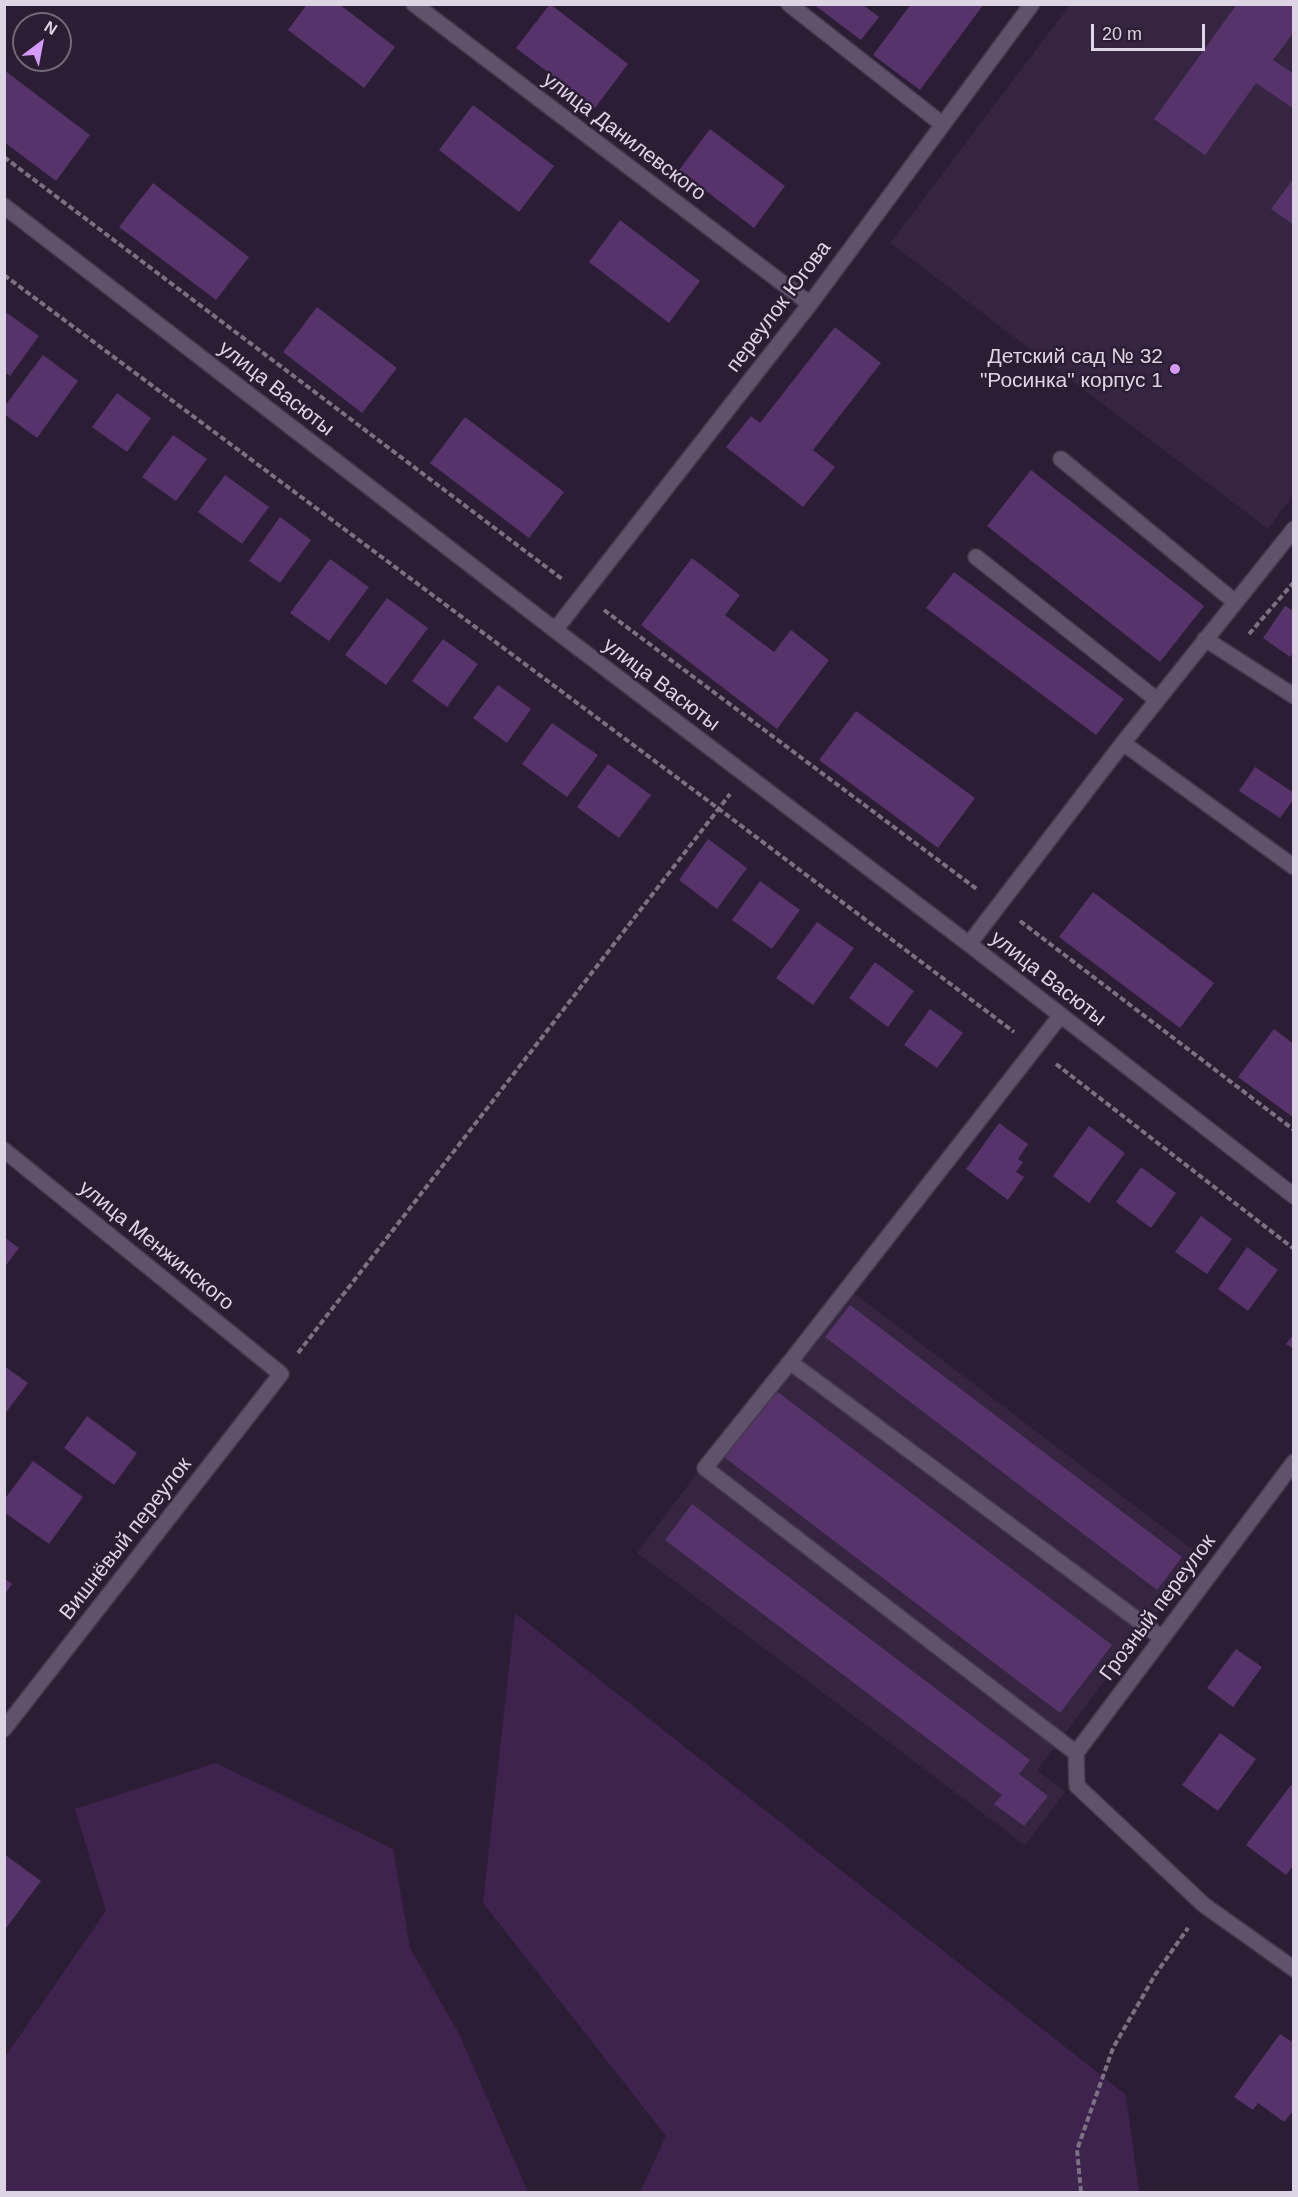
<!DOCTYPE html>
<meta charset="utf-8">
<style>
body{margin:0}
#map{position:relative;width:1298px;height:2197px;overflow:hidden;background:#2b1d34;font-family:Arial,sans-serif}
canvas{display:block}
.frame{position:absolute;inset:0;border:6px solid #ded5e4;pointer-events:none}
.north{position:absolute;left:12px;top:12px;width:60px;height:60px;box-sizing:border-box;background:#2b1d34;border:2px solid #73677a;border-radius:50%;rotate:32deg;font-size:16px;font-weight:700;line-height:24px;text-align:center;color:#ded5e4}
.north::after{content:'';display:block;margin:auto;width:21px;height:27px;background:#d69bfa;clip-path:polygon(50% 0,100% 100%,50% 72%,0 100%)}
.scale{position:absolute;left:1091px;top:24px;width:114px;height:27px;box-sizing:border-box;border:3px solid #ded5e4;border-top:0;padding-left:8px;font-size:18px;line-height:21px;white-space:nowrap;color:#ded5e4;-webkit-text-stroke:4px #2b1d34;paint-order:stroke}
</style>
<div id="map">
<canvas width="1298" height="2197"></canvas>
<div class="frame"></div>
<div class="north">N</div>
<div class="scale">20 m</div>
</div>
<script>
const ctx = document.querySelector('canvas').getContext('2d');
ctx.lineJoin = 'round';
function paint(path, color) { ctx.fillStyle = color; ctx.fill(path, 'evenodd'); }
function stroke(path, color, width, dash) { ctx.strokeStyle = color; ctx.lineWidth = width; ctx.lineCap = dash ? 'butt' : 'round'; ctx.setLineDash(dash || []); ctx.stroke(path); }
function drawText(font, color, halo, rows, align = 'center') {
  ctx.font = font + ' Arial,sans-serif'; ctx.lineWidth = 5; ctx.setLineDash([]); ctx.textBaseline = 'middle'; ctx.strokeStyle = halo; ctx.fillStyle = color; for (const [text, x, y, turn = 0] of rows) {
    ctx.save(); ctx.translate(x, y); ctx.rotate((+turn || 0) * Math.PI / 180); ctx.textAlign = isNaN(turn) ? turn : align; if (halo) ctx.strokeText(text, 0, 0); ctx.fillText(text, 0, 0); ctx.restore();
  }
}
paint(new Path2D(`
 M1070 5H1293V495L1268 529 890 243Z
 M840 1283 1200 1555 1037 1770 1065 1792 1025 1845 637 1553Z`), '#362541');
paint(new Path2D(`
 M515 1613 1126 2095 1139 2192H640L666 2136 483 1903Z
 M216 1763 393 1849 410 1948 460 2036 528 2192H5V2057L106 1911 75 1809Z`), '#3e234e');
paint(new Path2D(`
 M307 4H339L395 47 364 88 288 30Z
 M550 4 628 64 595 108 516 48Z
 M813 4H862L879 17 861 40Z
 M911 4H984L920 90 873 55Z
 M1237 4H1294V32L1273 60 1294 74V109L1256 83 1205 155 1154 119Z
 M4 70 90 135 56 181 4 142Z
 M473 105 554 166 519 212 439 150Z
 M710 129 785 186 754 228 679 170Z
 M1294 178V225L1271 209Z
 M153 183 249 257 216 300 119 227Z
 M620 220 700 281 669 323 589 262Z
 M317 307 397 368 362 413 283 352Z
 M7 313 39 336 10 376 4 372V315Z
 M835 327 881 363 813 450 835 467 803 507 726 447 751 416 760 423Z
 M43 355 78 381 37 438 4 414V407Z
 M117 393 151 418 127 452 92 427Z
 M465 417 564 492 529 538 430 463Z
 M173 435 207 459 176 501 142 477Z
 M1031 470 1204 606 1160 662 987 526Z
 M225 475 269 507 242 544 198 512Z
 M280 517 311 540 280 583 249 561Z
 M692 558 740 595 725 615 774 652 791 630 829 660 777 729 641 625Z
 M330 559 369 587 329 641 290 613Z
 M954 572 1124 699 1096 735 926 608Z
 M387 598 428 628 386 685 345 655Z
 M1285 606 1294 611V652L1290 657 1263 638Z
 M443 639 478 664 447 707 412 681Z
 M498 685 531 709 507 743 473 718Z
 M856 711 975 798 938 848 819 760Z
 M552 723 598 755 567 797 522 764Z
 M608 764 651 795 619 838 577 807Z
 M1255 767 1294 793V799L1280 818 1239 791Z
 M708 839 747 868 717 909 679 880Z
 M760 881 800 910 772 949 732 920Z
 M1093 892 1214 983 1180 1028 1059 937Z
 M817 922 854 948 813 1005 776 978Z
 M875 962 914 991 888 1027 849 998Z
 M930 1009 963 1033 937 1068 904 1045Z
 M1274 1029 1294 1044V1118L1238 1077Z
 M999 1123 1028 1144 1018 1159 1023 1162 1016 1172 1024 1177 1008 1200 966 1169Z
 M1089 1126 1125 1153 1089 1203 1053 1176Z
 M1141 1167 1176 1193 1151 1228 1116 1202Z
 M1201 1216 1232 1239 1207 1274 1175 1252Z
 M4 1237 19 1248 4 1268Z
 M1247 1247 1278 1270 1248 1311 1218 1289Z
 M850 1305 1182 1557 1157 1590 825 1337Z
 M1294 1334V1349L1286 1344Z
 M4 1366 28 1383 4 1415Z
 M775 1390 1112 1645 1060 1713 724 1457Z
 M87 1416 137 1453 114 1485 64 1448Z
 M33 1461 83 1497 49 1544 4 1512V1500Z
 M692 1504 1030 1760 1019 1774 1048 1796 1024 1826 994 1804 1002 1795 665 1540Z
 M5 1579 12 1584 5 1594Z
 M1236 1649 1262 1667 1233 1707 1207 1688Z
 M1220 1733 1256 1759 1218 1811 1182 1785Z
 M1291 1785 1294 1787V1865L1286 1875 1246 1845Z
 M4 1854 41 1881 4 1931Z
 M1280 2034 1294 2043V2110L1284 2122 1258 2103 1253 2110 1234 2097Z`), '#56336a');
const minor = new Path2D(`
 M414 4 810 304
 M789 4 942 124
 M4 206 555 630 969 944 1294 1196
 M1061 459 1235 602
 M976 557 1157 700
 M555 630 810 304 1032 4
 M1205 639 1294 696
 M1123 743 1294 867
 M969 944 1123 743 1294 529
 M1061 1015 790 1362 1162 1638
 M4 1150 281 1374 4 1729
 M790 1362 705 1468 1076 1753
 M1294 1462 1076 1753 1077 1786 1204 1905 1294 1969`);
stroke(minor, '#44384b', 18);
stroke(new Path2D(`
 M4 157 562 579
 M4 275 719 809 1014 1032
 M604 610 978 890
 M1249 634 1294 582
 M1020 921 1294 1130
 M1056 1064 1294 1249
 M298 1353 730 794
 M1081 2192 1077 2150 1113 2048 1155 1975 1188 1928`), '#7c7083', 4, [6, 3]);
stroke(minor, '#61526c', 15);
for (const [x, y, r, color] of [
 [1175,369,6,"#d69bfa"]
]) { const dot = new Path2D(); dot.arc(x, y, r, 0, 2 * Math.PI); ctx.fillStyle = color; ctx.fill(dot); stroke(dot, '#2b1d34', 2); }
drawText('21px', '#ded5e4', '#2b1d34', [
 ["улица Данилевского",624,137,37],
 ["переулок Югова",779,307,-53],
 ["улица Васюты",276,389,38],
 ["улица Васюты",661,685,37],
 ["улица Васюты",1048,979,38],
 ["улица Менжинского",156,1246,39],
 ["Вишнёвый переулок",126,1539,-52],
 ["Грозный переулок",1158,1608,-53]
]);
drawText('21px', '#ded5e4', '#2b1d34', [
 ["Детский сад № 32",1163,357],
 ["\"Росинка\" корпус 1",1163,381]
], 'right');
</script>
